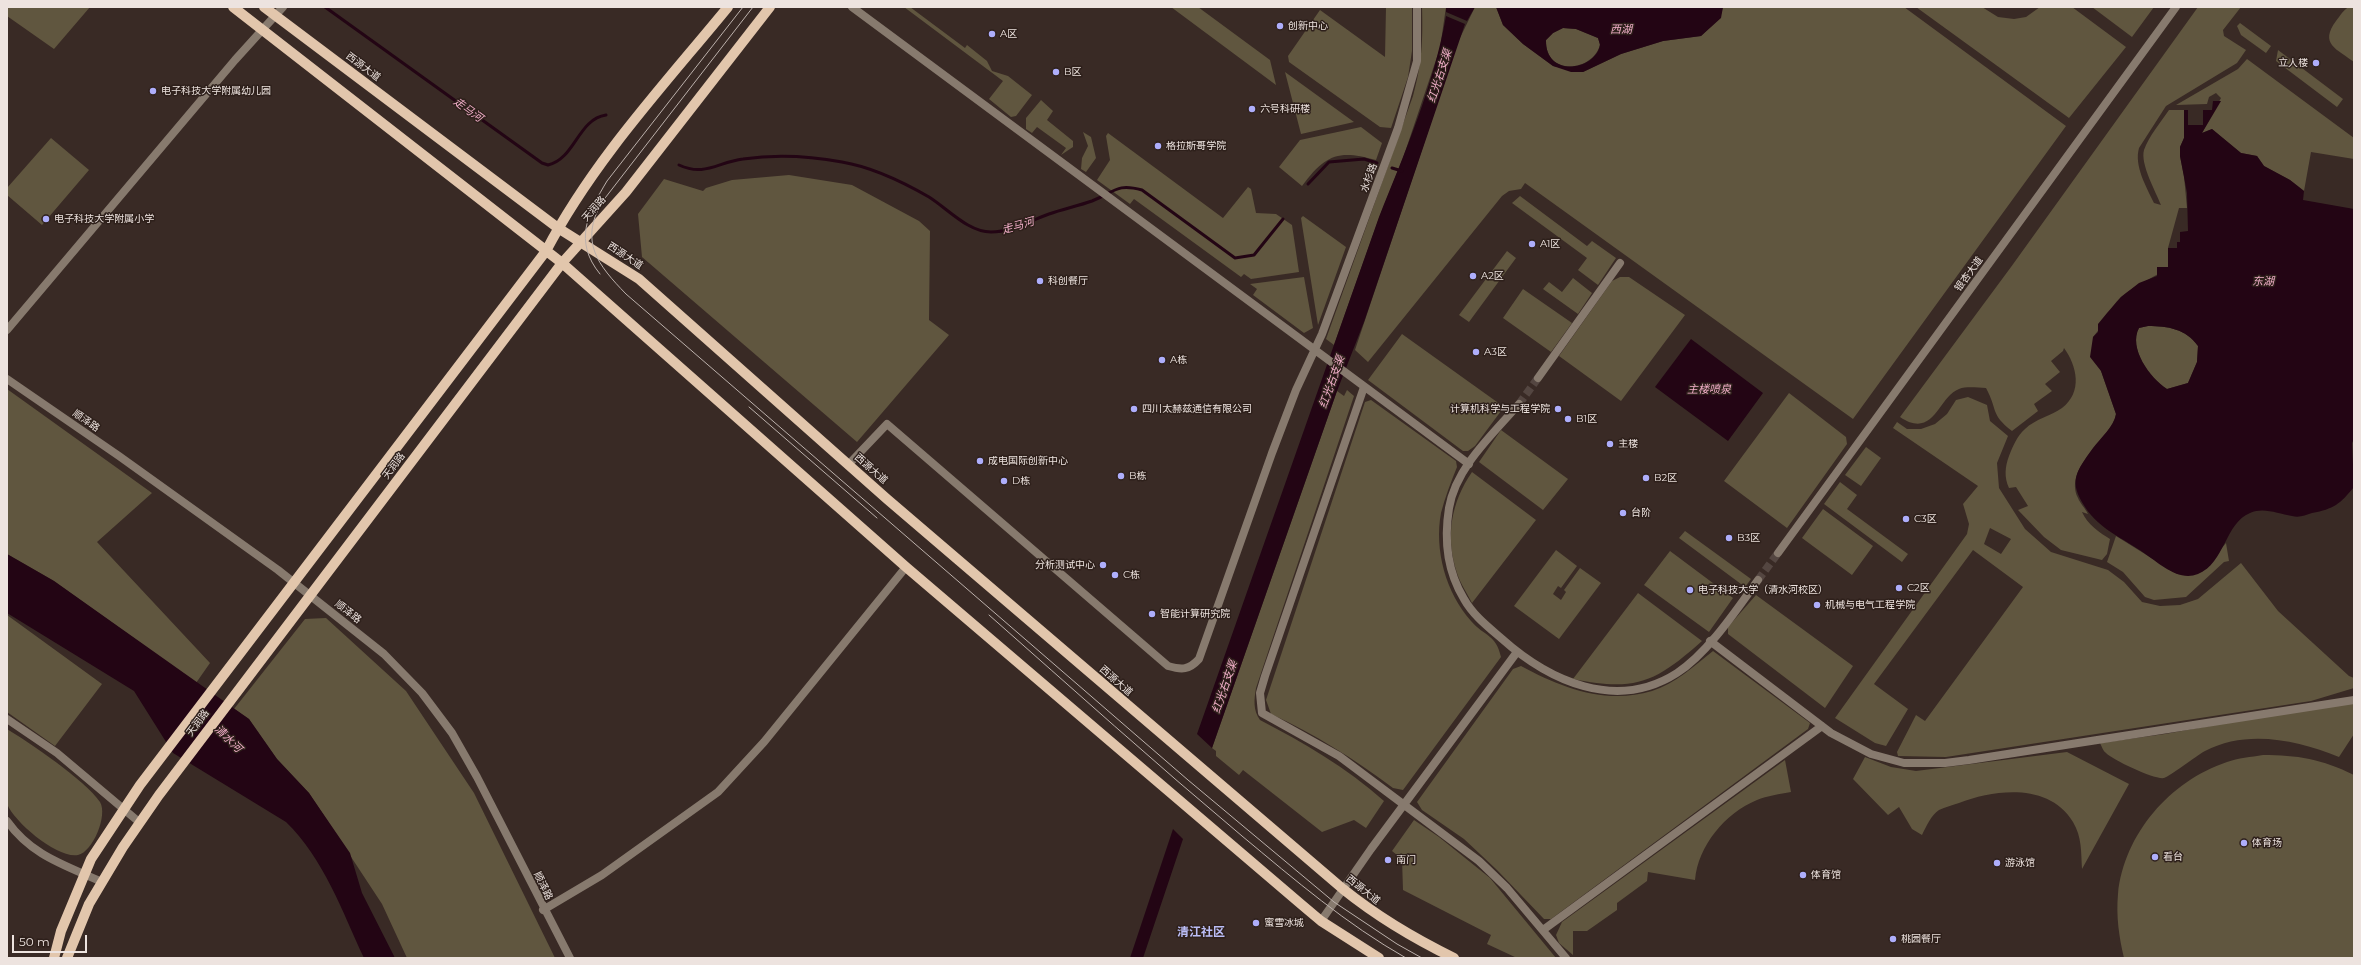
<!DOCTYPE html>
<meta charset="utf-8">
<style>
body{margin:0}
#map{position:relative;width:2361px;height:965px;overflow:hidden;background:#392a25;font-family:Montserrat,sans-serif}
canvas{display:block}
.frame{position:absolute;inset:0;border:8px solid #ede3df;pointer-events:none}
.scale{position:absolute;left:12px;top:935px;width:75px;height:18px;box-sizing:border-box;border:2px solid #ede3df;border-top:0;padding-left:5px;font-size:12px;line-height:14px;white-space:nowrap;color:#ede3df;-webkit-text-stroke:3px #2e201b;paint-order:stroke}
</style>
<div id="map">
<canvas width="2361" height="965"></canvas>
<div class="frame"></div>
<div class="scale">50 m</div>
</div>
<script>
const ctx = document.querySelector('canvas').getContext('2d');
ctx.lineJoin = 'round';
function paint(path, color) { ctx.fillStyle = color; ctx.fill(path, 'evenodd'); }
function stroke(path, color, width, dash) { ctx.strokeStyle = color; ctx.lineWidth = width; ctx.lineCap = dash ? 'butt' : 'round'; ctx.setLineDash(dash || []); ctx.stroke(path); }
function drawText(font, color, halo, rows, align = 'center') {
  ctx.font = font + ' Montserrat,"Noto Sans SC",sans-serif'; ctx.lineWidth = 3; ctx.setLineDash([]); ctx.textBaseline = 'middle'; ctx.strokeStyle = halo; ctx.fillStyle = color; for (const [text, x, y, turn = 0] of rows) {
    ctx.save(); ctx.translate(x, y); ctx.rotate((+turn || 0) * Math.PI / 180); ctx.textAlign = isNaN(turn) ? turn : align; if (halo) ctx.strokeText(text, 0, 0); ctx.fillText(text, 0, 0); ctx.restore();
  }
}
paint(new Path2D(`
 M7 7H90L54 49 7 16Z
 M904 7H910L965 48 967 45 987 61 992 71 1008 76 1032 95 1016 116 1011 117 989 99 1003 81Z
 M1171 7H1198L1270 60 1276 85Z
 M1386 7H1412V51L1408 77 1391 128 1380 127 1289 62 1288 56 1320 10 1385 57Z
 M1422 7H1446L1440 48 1403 158 1379 218 1334 345 1326 339 1413 96C1422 63 1423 41 1422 7Z
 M1475 7H1496L1503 25 1523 44 1553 66 1583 72 1621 54 1663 41 1701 36 1720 18 1723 7H1904L2066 126 1853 419 1525 183 1521 189 1509 191 1502 196 1368 362 1355 350 1458 42Z
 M1916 7H1982L1998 17 2014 19 2026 17 2040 7H2072L2126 47 2069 118Z
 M2092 7H2154L2132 37Z
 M2198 7H2241L2223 30 2224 36 2246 50 2237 63 2166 106 2139 148C2134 166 2146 186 2154 203L2161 205C2156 192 2140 164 2144 150 2149 136 2161 122 2169 110H2184V138L2180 147V156L2184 176 2187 208H2179L2168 248V267C2153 279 2136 284 2121 297 2108 309 2104 325 2093 337L2101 371 2116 414C2112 438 2063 466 2078 498 2080 503 2085 508 2088 514L2082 512C2087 524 2100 533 2110 539L2107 554 2102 560 2061 550 2044 537 2018 510 2028 506 2016 487 2009 488C2004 477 2005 467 2009 456 2013 446 2017 436 2025 429 2035 419 2051 416 2062 408 2083 392 2077 366 2064 348L2063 351 2051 361 2060 372 2045 384 2052 391 2034 404 2038 411 2012 431C1990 414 1998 410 1986 388 1978 388 1967 386 1959 389 1938 397 1934 440 1900 417L2011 267Z
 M2349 7H2354V62C2337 49 2319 44 2336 21 2340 16 2343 10 2349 7Z
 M2240 23 2271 46 2266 53 2241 35 2237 26Z
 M1563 28 1576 29 1598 38 1600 44C1595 71 1545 78 1546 40L1553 33Z
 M2278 50 2343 99 2337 107 2276 61Z
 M2247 59 2354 138V159L2311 152 2304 191 2290 180 2264 166 2257 156 2241 153 2212 129 2202 133 2221 98 2216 93 2209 97 2207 104 2176 105 2238 69Z
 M1285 72 1354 122 1301 134Z
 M1041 100 1053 111 1047 120 1073 141V147L1061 155 1066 148 1037 127 1032 133 1026 129V118Z
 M1361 127 1382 143 1376 160C1338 149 1325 155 1302 186L1279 167 1300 140Z
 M1083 132 1091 137 1096 158 1086 172 1081 169 1082 158 1088 146Z
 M1108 133 1223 218 1248 187 1251 189 1256 213 1276 214 1292 225 1299 272 1251 279 1244 274 1241 277 1134 199 1130 204 1097 180 1110 160 1106 136Z
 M51 138 89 170 42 225 7 195V188Z
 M789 175 852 185 919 221 930 231 929 320 949 335 857 442 642 257 638 214 664 179 703 191 706 188 732 180Z
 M1520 196 1587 246 1592 241 1616 258 1598 285 1578 270 1587 258 1512 203Z
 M1303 216 1346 247 1318 325 1301 218Z
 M1507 251 1516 258 1469 322 1459 315Z
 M1304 277 1313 328 1304 333 1253 295 1257 289 1250 284Z
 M1620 277H1629L1685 315 1621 401 1559 356 1612 281Z
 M1573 278 1592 293 1578 314 1543 289 1549 282 1562 292Z
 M1523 289 1572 323 1551 352 1503 318Z
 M2148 326C2168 326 2186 329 2198 346L2197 362 2188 383 2167 389C2150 378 2128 348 2139 328Z
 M1402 334 1504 407 1475 446 1468 451H1463L1368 380Z
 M7 389 152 493 97 542 210 663 196 683 54 581 7 554Z
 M1347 390 1354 396 1256 688C1254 700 1253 710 1260 720 1304 743 1346 767 1384 801L1366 828 1354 820 1322 832 1243 770 1239 775 1216 756V751L1212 748 1337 391 1344 396Z
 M1789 393 1846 437 1847 444 1787 528 1724 481Z
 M1968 397 1987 405 1990 421 2008 436 1997 463 1999 488 2025 529 2051 552 2108 570 2124 582 2142 602 2160 606 2180 605 2198 599 2241 563 2278 611 2349 676 2354 678V688L2311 701 1946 757 1898 756 1897 752 1916 715 1925 721 2023 587 1973 550 1874 684 1908 709 1886 746 1875 743 1835 718 1967 534 1969 524 1963 504 1978 486 1893 428 1897 422 1907 429H1921L1935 424 1947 414 1956 400ZM1990 528 2011 539 2001 554 1984 544Z
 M1371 400 1456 461 1457 467C1451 482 1445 497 1441 513 1434 550 1446 593 1471 621 1485 637 1496 634 1501 657L1403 790 1393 788C1354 759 1315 734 1271 714L1266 700 1361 414 1365 402Z
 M1501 430 1568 479 1543 510 1479 462Z
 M1866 447 1881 458 1861 486 1845 475Z
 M1472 472 1536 520 1472 603C1467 593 1460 583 1457 573 1445 537 1451 502 1472 472Z
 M1840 482 1857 495 1847 509 1908 554 1902 562 1824 504Z
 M1823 509 1873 546 1852 575 1802 538Z
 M1685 531 1751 579 1745 587 1679 538Z
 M2116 536 2177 574 2187 575 2202 572 2226 543 2229 561 2224 562 2186 597 2154 600 2145 597 2123 572 2107 562Z
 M1556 550 1577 566 1561 588 1558 586 1553 594 1561 600 1566 592 1564 590 1580 568 1601 583 1559 639 1514 606Z
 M1670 551 1733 598 1709 632 1644 585Z
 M1638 593 1702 641C1656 682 1636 692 1573 679Z
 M1756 595 1853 666 1825 708 1728 634V627Z
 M7 615 102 684 55 746 7 712Z
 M326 618 406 691 474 793 555 958H407L382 904 309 793 277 759 249 719 234 709 305 619Z
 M1713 651 1810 723 1808 729 1551 919H1544L1497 870 1464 839 1422 810 1417 802 1513 669 1521 666C1562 688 1606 705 1652 691 1675 684 1695 665 1713 651Z
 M2354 700V734L2339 757C2297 740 2247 729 2205 751 2196 756 2169 777 2164 778 2155 780 2113 760 2106 753 2103 751 2102 747 2100 743L2165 734Z
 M7 729C30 743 85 780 100 802 108 815 93 852 78 855 58 859 15 823 7 804 4 796 7 742 7 729Z
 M2067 752 2129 784 2082 869C2081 852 2082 837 2073 822 2049 783 1996 789 1959 803 1953 805 1945 807 1939 810 1931 815 1926 827 1922 835L1912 829 1899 807 1888 815 1853 779 1865 757 1891 767 1916 771Z
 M2263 755C2297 755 2322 759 2354 775V958H2124C2119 937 2116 916 2118 894 2124 834 2170 781 2227 762 2238 758 2251 757 2263 755Z
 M1785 760 1791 792C1780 794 1767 796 1757 800 1725 813 1698 846 1695 880L1648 872 1647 881 1617 903V910L1587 931H1573V955L1559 943 1556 935 1562 922Z
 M1414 820 1439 837 1490 878 1556 958H1517L1487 944 1491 935 1403 890 1402 859 1392 851Z`), '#60563f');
paint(new Path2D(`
 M1446 7H1475L1467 21 1446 12Z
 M1496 7H1723L1721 18 1701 36 1663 41 1621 54 1583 72H1571L1553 66 1523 44 1503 25ZM1563 28 1576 29 1598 38 1600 45C1595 71 1545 78 1546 40L1553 33Z
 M1446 16 1465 24 1364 322 1337 391 1212 748 1197 734 1379 217C1405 152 1434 85 1446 16Z
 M2213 101H2221L2202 133 2212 129 2241 153 2257 156 2264 166 2290 180 2304 191 2303 200 2354 209V439L2352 443 2354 487C2340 504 2334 509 2312 513 2305 515 2300 518 2292 516 2278 514 2264 507 2250 513 2225 523 2225 563 2198 574 2178 582 2159 563 2144 553 2123 538 2100 530 2085 507 2068 481 2076 472 2093 448 2101 437 2114 427 2116 414L2101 371 2090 357 2093 337 2098 332V324L2107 313 2121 297 2139 283 2157 276V267H2168V248H2177V242H2180V232L2188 231 2187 193 2180 156V147L2184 138V110H2188V125H2203V110H2212ZM2148 326C2168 326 2186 329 2198 346L2197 362 2188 383 2167 389C2150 378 2128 348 2139 328Z
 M1691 339 1763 393 1728 441 1655 387Z
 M7 554 54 581 249 719 277 759 309 793 350 853 362 893 395 958H364C342 911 324 859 286 822L173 753 134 691 7 613Z
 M1173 829 1183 839 1143 958H1130Z`), '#230514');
stroke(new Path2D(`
 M325 7 542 163 548 165C575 159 578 119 606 115
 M679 165C705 177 718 162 743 159 776 154 810 156 842 162 872 167 903 182 929 197 948 209 968 232 991 232 1012 232 1029 221 1049 214 1063 209 1078 206 1092 201 1115 192 1116 183 1142 190L1235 258 1254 255 1283 219
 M1392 168 1402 171
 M1308 184 1329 162 1364 159 1377 163`), '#230514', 3);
stroke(new Path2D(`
 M1519 404 1538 378
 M1758 580 1778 553`), '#544641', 8, [8, 4]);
stroke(new Path2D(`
 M852 7 1469 464
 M7 330 235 60 283 7
 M1538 378 1620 263
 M7 379 119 456 278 570 384 654 422 693 452 733 477 777 570 958
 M1364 387 1265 676 1260 693 1262 713 1339 756 1479 861 1507 888 1566 958
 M1519 404C1493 434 1456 467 1449 508 1444 539 1447 571 1464 599 1473 615 1487 626 1501 638 1549 681 1616 712 1677 673 1708 653 1737 609 1758 580
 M848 465 887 424 1168 666C1182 670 1189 670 1199 659L1272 453 1296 390 1322 334 1398 128 1417 61V7
 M1778 553 2176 7
 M1710 641 1831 733 1871 754 1904 763H1945L1969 760 2354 700
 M543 910 602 875 718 792 764 742 906 567
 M1321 921 1371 849 1517 652
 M1543 930 1822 726`), '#877a6e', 8);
stroke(new Path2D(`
 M7 719 57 753 139 822
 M7 821C32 856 65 865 102 882`), '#877a6e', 8);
stroke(new Path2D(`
 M233 7 562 263 906 567 1302 905 1321 921 1379 958
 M264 7 558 228 639 279 887 499 1343 889C1379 918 1413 938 1454 958
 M54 958 61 931 91 859 140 785 546 251C593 161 664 85 728 7
 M67 958 89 904 123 847 159 795 562 263 626 192 770 7`), '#e2c6ac', 10);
stroke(new Path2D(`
 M753 7 602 202C579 242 598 265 626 294L1188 780 1334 902 1397 944 1422 958
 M600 274C573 241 588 213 607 181L743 7
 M749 407 877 518
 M989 615C1073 689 1156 764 1242 836 1295 880 1346 924 1406 958`), '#bcb1ac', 1);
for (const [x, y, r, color] of [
 [1280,26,4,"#aeaefb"],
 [992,34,4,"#aeaefb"],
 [2316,63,4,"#aeaefb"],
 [1056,72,4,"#aeaefb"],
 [153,91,4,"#aeaefb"],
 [1252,109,4,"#aeaefb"],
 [1158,146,4,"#aeaefb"],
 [46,219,4,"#aeaefb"],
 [1532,244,4,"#aeaefb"],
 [1473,276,4,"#aeaefb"],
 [1040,281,4,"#aeaefb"],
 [1476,352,4,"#aeaefb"],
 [1162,360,4,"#aeaefb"],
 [1134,409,4,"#aeaefb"],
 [1558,409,4,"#aeaefb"],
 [1568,419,4,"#aeaefb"],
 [1610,444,4,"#aeaefb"],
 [980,461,4,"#aeaefb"],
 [1121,476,4,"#aeaefb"],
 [1646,478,4,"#aeaefb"],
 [1004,481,4,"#aeaefb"],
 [1623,513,4,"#aeaefb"],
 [1906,519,4,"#aeaefb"],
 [1729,538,4,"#aeaefb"],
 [1103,565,4,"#aeaefb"],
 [1115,575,4,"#aeaefb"],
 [1899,588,4,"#aeaefb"],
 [1690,590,4,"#aeaefb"],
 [1817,605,4,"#aeaefb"],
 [1152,614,4,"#aeaefb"],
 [2244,843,4,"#aeaefb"],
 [2155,857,4,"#aeaefb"],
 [1388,860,4,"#aeaefb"],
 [1997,863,4,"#aeaefb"],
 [1803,875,4,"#aeaefb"],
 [1256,923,4,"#aeaefb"],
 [1893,939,4,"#aeaefb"]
]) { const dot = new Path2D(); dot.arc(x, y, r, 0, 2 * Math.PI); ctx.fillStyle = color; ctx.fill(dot); stroke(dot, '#2e201b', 1.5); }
drawText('10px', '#ede3df', '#2e201b', [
 ["创新中心",1288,26],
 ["A区",1000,34],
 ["立人楼",2308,63,"right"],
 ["B区",1064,72],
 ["电子科技大学附属幼儿园",161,91],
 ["六号科研楼",1260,109],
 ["格拉斯哥学院",1166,146],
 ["电子科技大学附属小学",54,219],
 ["A1区",1540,244],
 ["A2区",1481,276],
 ["科创餐厅",1048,281],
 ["A3区",1484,352],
 ["A栋",1170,360],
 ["四川太赫兹通信有限公司",1142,409],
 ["计算机科学与工程学院",1550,409,"right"],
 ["B1区",1576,419],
 ["主楼",1618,444],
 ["成电国际创新中心",988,461],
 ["B栋",1129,476],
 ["B2区",1654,478],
 ["D栋",1012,481],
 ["台阶",1631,513],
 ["C3区",1914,519],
 ["B3区",1737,538],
 ["分析测试中心",1095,565,"right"],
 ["C栋",1123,575],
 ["C2区",1907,588],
 ["电子科技大学（清水河校区）",1698,590],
 ["机械与电气工程学院",1825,605],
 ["智能计算研究院",1160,614],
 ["体育场",2252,843],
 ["看台",2163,857],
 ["南门",1396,860],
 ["游泳馆",2005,863],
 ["体育馆",1811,875],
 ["蜜雪冰城",1264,923],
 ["桃园餐厅",1901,939]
], 'left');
drawText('10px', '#ede3df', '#2e201b', [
 ["西源大道",363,67,37],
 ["水杉路",1369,178,-70],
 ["天润路",594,209,-48],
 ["西源大道",625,256,33],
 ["银杏大道",1969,274,-54],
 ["顺泽路",86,421,35],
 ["天润路",394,466,-53],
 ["西源大道",871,469,41],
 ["顺泽路",348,612,38],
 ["西源大道",1116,681,41],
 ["天润路",198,723,-53],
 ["顺泽路",543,886,64],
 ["西源大道",1363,890,39]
]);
drawText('italic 11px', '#f1aec8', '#2e201b', [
 ["西湖",1621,30],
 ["红光右支渠",1440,76,-72],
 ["走马河",468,110,36],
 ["走马河",1018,226,-16],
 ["东湖",2263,282],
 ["红光右支渠",1332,382,-70],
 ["主楼喷泉",1709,390],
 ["红光右支渠",1225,687,-71],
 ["清水河",228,739,44]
]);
drawText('bold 12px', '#bbbdf6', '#2e201b', [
 ["清江社区",1201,932]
]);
</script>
